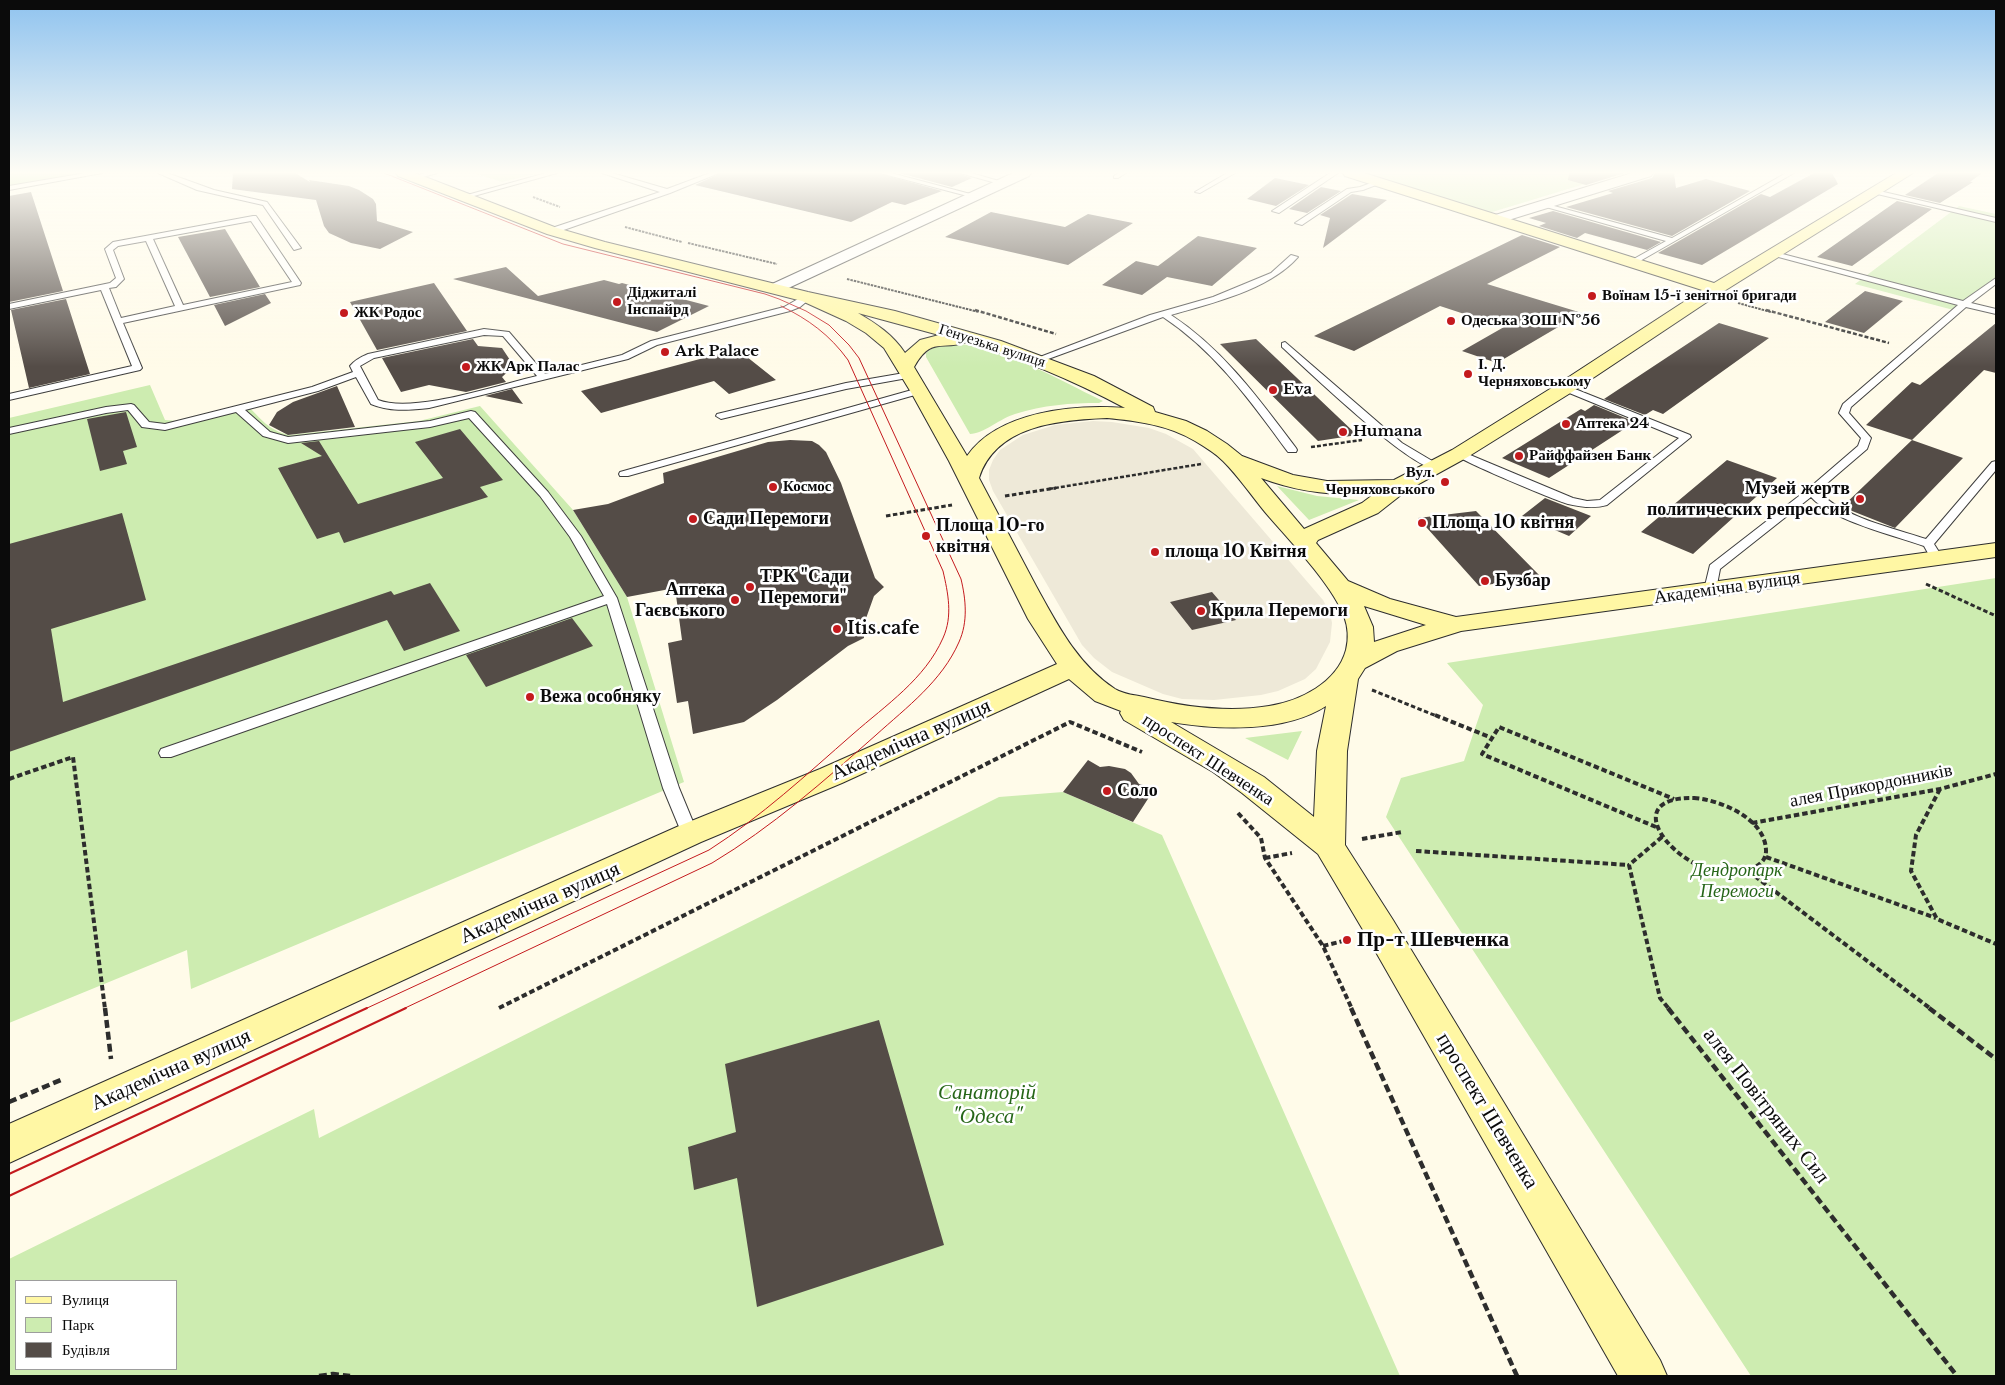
<!DOCTYPE html>
<meta charset="utf-8">
<style>
body{margin:0}
#map{position:relative;width:2005px;height:1385px;overflow:hidden;background:#fffbe9;font-family:"Libre Baskerville",serif}
canvas{display:block}
.frame{position:absolute;inset:0;border:10px solid #0b0b0b;pointer-events:none}
.legend{position:absolute;left:15px;top:1280px;width:162px;height:90px;box-sizing:border-box;background:#fff;border:1px solid #9d9d9d;margin:0;padding:6px 9px;list-style:none;font-size:15px;color:#0b0b0b}
.legend li{display:flex;align-items:center;gap:10px;height:25px}
.legend b{width:25px;border:1px solid #9d9d9d}
</style>
<div id="map">
<canvas width="2005" height="1385"></canvas>
<div class="frame"></div>
<ul class="legend">
<li><b style="height:6px;background:#fff7a4"></b>Вулиця</li>
<li><b style="height:14px;background:#cdecb0"></b>Парк</li>
<li><b style="height:14px;background:#544c47"></b>Будівля</li>
</ul>
</div>
<script>
const ctx = document.querySelector('canvas').getContext('2d');
ctx.lineJoin = 'round';
function paint(path, color) { ctx.fillStyle = color; ctx.fill(path, 'evenodd'); }
function stroke(path, color, width, dash) { ctx.strokeStyle = color; ctx.lineWidth = width; ctx.lineCap = dash ? 'butt' : 'round'; ctx.setLineDash(dash || []); ctx.stroke(path); }
function drawText(font, color, halo, rows, align = 'center') {
  ctx.font = font + ' "Libre Baskerville",serif'; ctx.lineWidth = 5; ctx.setLineDash([]); ctx.textBaseline = 'middle'; ctx.strokeStyle = halo; ctx.fillStyle = color; for (const [text, x, y, turn = 0] of rows) {
    ctx.save(); ctx.translate(x, y); ctx.rotate((+turn || 0) * Math.PI / 180); ctx.textAlign = isNaN(turn) ? turn : align; if (halo) ctx.strokeText(text, 0, 0); ctx.fillText(text, 0, 0); ctx.restore();
  }
}
paint(new Path2D(`
 M474 173H539L502 182Z
 M1365 173H1621L1489 213Z
 M1959 206 1996 214V279L1961 312 1855 284Z
 M954 343C1007 349 1055 378 1103 401L1099 403C1071 403 1043 405 1015 414 1001 418 983 434 970 434L926 357V353L935 346Z
 M150 385 165 420 179 421 246 404C261 419 269 431 290 435L419 421 480 406 573 510 627 597 684 782 191 989 187 950 9 1023V418Z
 M1277 486 1317 496 1359 500 1309 520Z
 M1996 578V1376H1751L1386 817 1401 778 1464 761 1483 705 1447 663Z
 M1302 731 1288 760 1245 738Z
 M1063 792 1162 835 1400 1376H9V1259L314 1109 319 1138 999 797ZM16 1281H176V1369H16Z`), '#cdecb0');
paint(new Path2D(`
 M9 173H89L9 186Z`), '#b0dd8e');
paint(new Path2D(`
 M1093 421 1112 422 1149 428 1166 434 1193 449 1323 600 1330 613 1332 623 1330 642 1316 669 1305 679 1278 691 1261 695 1214 700 1182 699 1163 694 1112 672 1094 658 1082 645 993 491 989 480V470L993 460 1000 450 1023 435 1055 425Z`), '#eee9d8');
paint(new Path2D(`
 M233 173H295L310 182 309 180 349 186 359 190 373 199 376 204 377 221 413 232 380 249 351 243 329 233 324 226 316 200 232 189Z
 M721 173H878L942 191 905 205 892 202 851 222 695 185Z
 M899 173H958L972 178 952 187Z
 M1569 173H1625L1586 185 1568 180Z
 M1655 173H1674L1676 188 1706 179 1750 191 1672 236 1566 207 1613 193 1608 191 1652 178Z
 M1814 173H1832L1838 184 1702 265 1658 253 1761 194 1770 197Z
 M1938 173H1982L1970 182H1973L1940 203 1905 195Z
 M1275 178 1309 185 1276 206 1247 199Z
 M1321 187 1341 191 1307 213 1289 209Z
 M31 192 63 291 9 302V196Z
 M1352 194 1387 200 1323 248 1330 218 1320 215Z
 M1897 201 1932 209 1852 266 1817 257Z
 M1553 211 1661 242 1647 250 1585 233 1577 238 1539 226 1546 223 1529 218Z
 M991 212 1065 227 1088 214 1133 223 1068 265 945 237Z
 M225 229 260 287 210 297 178 237Z
 M1522 235 1560 247 1487 284 1582 313 1497 363 1462 351 1504 327 1440 306 1354 351 1314 336Z
 M1198 236 1257 248 1212 286 1167 277 1142 295 1102 285 1136 261 1158 266Z
 M506 267 538 296 604 280 619 284 622 283 709 306 657 332 453 279Z
 M434 283 467 331 377 350 350 302Z
 M1865 291 1903 301 1864 333 1825 322Z
 M265 294 271 303 225 326 214 305Z
 M66 299 90 374 29 388 11 310Z
 M1719 323 1769 338 1663 414 1653 410 1645 415 1604 399Z
 M1996 323V373L1984 370 1912 440 1866 425 1912 382 1920 385Z
 M473 339 478 346 502 348 514 366 502 377 506 382 466 392 429 385 401 392 382 358Z
 M1256 339 1357 435 1318 441 1220 344Z
 M737 349 776 380 729 394 714 381 601 413 581 391Z
 M337 386 355 427 288 435 269 425 277 412 293 402Z
 M512 389 523 404 485 396Z
 M1594 405 1635 422 1549 478 1502 458 1581 409 1585 411Z
 M126 412 137 447 123 451 127 464 100 471 87 419Z
 M460 429 503 480 480 487 488 497 344 543 339 532 317 539 278 468 322 456 301 443 319 441 358 504 443 478 415 442Z
 M790 440 812 441 819 445 826 452 841 483 875 578 884 587 874 596 864 624V638L848 646 777 700 744 722 693 734 688 701 677 703 668 643 682 640 675 588 627 597 573 510 608 504 664 483 663 473 768 442Z
 M1912 440 1963 458 1895 528 1842 507Z
 M1727 460 1777 478 1693 554 1641 532Z
 M1545 498 1591 516 1569 536 1522 516Z
 M1476 511 1541 577 1479 586 1418 518Z
 M122 513 146 600 51 629 63 702 391 591 394 595 430 583 460 631 404 651 387 620 9 752V544Z
 M1212 592 1236 620 1192 630 1170 602Z
 M572 618 593 646 486 687 466 655Z
 M1088 760 1100 767 1109 766 1125 769 1131 773 1139 784 1155 788 1133 822 1063 792Z
 M879 1020 944 1245 757 1307 737 1178 694 1190 688 1147 736 1132 725 1064Z`), '#544c47');
const lane = new Path2D(`
 M86 173H102L9 190V186Z
 M158 173H167L214 190 267 202 301 248 294 250 263 205 197 190Z
 M425 173H437L413 180 410 178Z
 M546 173H557L463 199 460 197Z
 M602 173H612L667 189 710 173H719L670 193 555 233H549V229L660 192Z
 M880 173H891L978 196 975 198Z
 M960 173H971L1006 183 1003 185Z
 M1118 173H1126L1118 178H1114V176Z
 M1227 173H1235L1200 193 1195 192Z
 M1330 173H1338L1279 213 1272 211Z
 M1786 173H1794L1633 265H1630V261L1666 241 1539 205 1543 203 1672 238Z
 M1379 180 1382 182 1381 183 1363 190 1351 192 1302 225 1295 223 1347 189 1360 187Z
 M1875 190 1996 218V222L1873 193 1872 192Z
 M253 216H256L301 283 300 285 123 323 142 368 140 370 9 400V394L132 366 101 290 9 309V304L110 283 116 278 105 249 113 242ZM251 221 292 282 183 305 153 239ZM146 241 175 306 121 318 109 288 116 287 124 279 113 250 118 246Z
 M1771 251 1963 301 1996 278V284L1971 303 1996 309V314L1966 307 1851 407 1849 413 1871 438 1867 449 1818 491C1842 517 1893 528 1926 539L1992 462 1996 461V470L1934 544 1939 552 1937 555H1929L1924 546C1893 535 1833 521 1811 497L1720 569 1716 590 1710 594 1704 590 1710 565 1808 489 1858 446 1861 438 1839 413 1843 404 1958 305 1771 255Z
 M1291 255 1298 257C1269 290 1212 303 1171 315 1223 349 1259 399 1296 448L1297 450 1296 452H1288C1251 402 1216 352 1163 317L1040 362H1034L1032 360 1150 315 1213 297 1271 273Z
 M805 295 812 297 800 307 790 311 657 345 628 359 429 408C408 410 390 412 371 404L356 377 318 391 245 410 270 432 288 437 430 421 471 411 475 412 548 492 581 536 617 598 679 788 698 834 696 838 690 840 684 838 682 834 663 788 607 604 171 757H161L159 753 161 749 604 596 570 537 540 496 469 418 430 427 288 443 263 436 236 412 165 430 142 427 128 410 106 413 9 434V428L106 407 131 404 134 405 149 422 165 424 312 387 353 372 350 366C355 360 361 357 368 354L484 329 509 332 545 374 622 355 651 341 784 307ZM484 335 503 336 537 376C498 385 413 414 378 400L360 366 374 358Z
 M1285 342 1402 443 1439 465 1440 467 1439 469C1416 475 1304 367 1282 347V343Z
 M910 372 913 373V377L846 389 721 419 716 416 717 414 846 383Z
 M1565 385 1690 435 1691 437 1607 505C1594 509 1581 507 1568 504 1554 500 1461 461 1454 454L1459 451 1463 452 1573 498 1587 501 1600 500 1679 438 1562 390 1560 388Z
 M919 388 922 389V393L628 476H620L619 474 620 472Z`);
const street = new Path2D(`
 M1013 173H1031L1029 176 782 291H770L768 288 770 285Z
 M1632 173H1653L1651 176 1502 222H1492L1490 219 1492 216Z`);
const secondary = new Path2D(`
 M396 173H415L557 228 605 242 808 292 895 311 1001 341 1094 376 1153 407 1155 412 1186 421 1207 431 1227 444 1242 456 1293 475 1327 481 1394 480 1452 450 1558 384 1702 290 1345 176 1343 173H1364L1714 283 1896 173H1913L1713 298 1572 392 1466 458 1406 491 1378 513 1318 540 1316 543 1348 581 1390 599 1456 617 1996 543V557L1461 631 1397 651 1365 668 1358 679 1347 751 1345 845 1393 920 1660 1360 1667 1376H1618L1369 940 1318 854 1242 793 1213 772 1124 720 1120 713 1121 711 1095 701 1069 679 842 783 701 842 9 1163V1124L679 826 820 769 1057 664 1028 619 949 461 912 394 884 348 866 333 846 321 802 301 595 248 547 234 398 176ZM858 313 939 335 920 340 905 353C893 335 877 324 858 313ZM966 342C1021 358 1074 381 1125 408 1075 404 998 411 967 456L914 367C931 336 942 351 966 342ZM1107 418C1138 421 1168 425 1195 441 1205 447 1215 453 1223 461 1239 477 1251 495 1265 512 1289 540 1331 583 1344 616 1348 627 1349 638 1346 650 1337 683 1300 701 1269 706 1227 713 1185 707 1144 697 1134 695 1123 694 1115 689 1077 664 1057 624 1036 586 1017 550 998 514 979 478 996 425 1059 420 1107 418ZM1261 478C1298 492 1334 496 1374 494L1362 503 1304 529ZM1364 606 1426 625 1374 642 1373 627ZM1326 706 1317 751 1314 817 1264 777 1171 722C1219 730 1284 733 1326 706Z`);
stroke(lane, '#3e3e3e', 2);
stroke(street, '#3e3e3e', 2);
stroke(secondary, '#2d2d2d', 2);
stroke(new Path2D(`
 M533 197 560 207
 M625 227 682 242
 M688 243 777 264
 M847 279 979 312
 M1738 303 1771 312`), '#2d2d2d', 2, [2.5, 1]);
stroke(new Path2D(`
 M975 310 1056 334
 M1766 310 1889 343
 M1311 447 1362 440
 M1049 489 1201 464`), '#2d2d2d', 2.5, [4, 2]);
stroke(new Path2D(`
 M1005 496 1056 488
 M886 516 952 505
 M1926 584 1996 616
 M1372 690 1439 717`), '#2d2d2d', 3, [4.5, 2.5]);
stroke(new Path2D(`
 M1435 715 1492 738
 M9 779 73 757 105 1009
 M1940 789 1916 835 1911 871 1937 919 1996 944
 M1694 798C1721 800 1766 819 1766 851 1766 862 1756 868 1746 871 1690 889 1606 796 1694 798Z
 M1238 813 1261 838 1265 858 1323 946 1352 1009
 M1752 823 1940 789 1996 774
 M1656 827 1482 754 1499 727 1674 799
 M1662 837 1629 865 1660 998 1669 1009
 M1362 839 1402 832
 M1416 851 1629 865
 M1766 857 1936 918
 M1265 858 1292 853
 M1748 871 1931 1009
 M1323 946 1347 940
 M499 1008 1070 722 1142 752`), '#2d2d2d', 4, [5.5, 3]);
stroke(new Path2D(`
 M105 1008 111 1059
 M1351 1008 1517 1376
 M1668 1008 1957 1376
 M1929 1008 1996 1059
 M9 1102 63 1079
 M319 1376 333 1374 350 1376`), '#2d2d2d', 4.5, [8, 4]);
paint(lane, '#fff');
paint(street, '#fff');
paint(secondary, '#fff7a4');
stroke(new Path2D(`
 M384 173 563 244 765 294 779 299 806 311 829 325 849 345 859 358 961 579C966 600 968 622 959 642 942 681 907 707 876 735 824 781 772 827 712 863L403 1009
 M365 1009 709 850C762 816 806 775 853 734 886 705 925 679 943 638 953 616 948 593 943 571L848 360C830 335 808 319 781 306`), '#c41a1e', 1);
stroke(new Path2D(`
 M9 1174 367 1008
 M9 1196 406 1008`), '#c41a1e', 2);
const sky = ctx.createLinearGradient(0, 0, 0, 367);
sky.addColorStop(0, '#8fc3ef');
sky.addColorStop(0.47, '#fffdf5');
sky.addColorStop(1, '#fffdf500');
ctx.fillStyle = sky;
ctx.fillRect(0, 0, 2005, 367);
for (const [x, y, r, color] of [
 [1592,296,5,"#c41a1e"],
 [617,302,5,"#c41a1e"],
 [344,313,5,"#c41a1e"],
 [1451,321,5,"#c41a1e"],
 [665,352,5,"#c41a1e"],
 [466,367,5,"#c41a1e"],
 [1468,374,5,"#c41a1e"],
 [1273,390,5,"#c41a1e"],
 [1566,424,5,"#c41a1e"],
 [1343,432,5,"#c41a1e"],
 [1519,456,5,"#c41a1e"],
 [1445,482,5,"#c41a1e"],
 [773,487,5,"#c41a1e"],
 [1860,499,5,"#c41a1e"],
 [693,519,5,"#c41a1e"],
 [1422,523,5,"#c41a1e"],
 [926,536,5,"#c41a1e"],
 [1155,552,5,"#c41a1e"],
 [1485,581,5,"#c41a1e"],
 [750,587,5,"#c41a1e"],
 [735,600,5,"#c41a1e"],
 [1201,611,5,"#c41a1e"],
 [837,629,5,"#c41a1e"],
 [530,697,5,"#c41a1e"],
 [1107,791,5,"#c41a1e"],
 [1347,940,5,"#c41a1e"]
]) { const dot = new Path2D(); dot.arc(x, y, r, 0, 2 * Math.PI); ctx.fillStyle = color; ctx.fill(dot); stroke(dot, '#fff', 2); }
drawText('bold 15px', '#0b0b0b', '#fff', [
 ["Діджиталі",627,293],
 ["Інспайрд",627,310],
 ["Воїнам 15-ї зенітної бригади",1602,296],
 ["ЖК Родос",354,313],
 ["Одеська ЗОШ №56",1461,321],
 ["Ark Palace",675,352],
 ["І. Д.",1478,365],
 ["Черняховському",1478,382],
 ["ЖК Арк Палас",476,367],
 ["Eva",1283,390],
 ["Аптека 24",1576,424],
 ["Humana",1353,432],
 ["Райффайзен Банк",1529,456],
 ["Вул.",1435,473,"right"],
 ["Черняховського",1435,490,"right"],
 ["Космос",783,487]
], 'left');
drawText('15px', '#0b0b0b', '#fff', [
 ["Генуезька вулиця",992,346,18]
]);
drawText('bold 18px', '#0b0b0b', '#fff', [
 ["Музей жертв",1850,489,"right"],
 ["политических репрессий",1850,510,"right"],
 ["Сади Перемоги",703,519],
 ["Площа 10 квітня",1432,523],
 ["Площа 10-го",936,526],
 ["квітня",936,547],
 ["площа 10 Квітня",1165,552],
 ["ТРК \"Сади",760,577],
 ["Перемоги\"",760,598],
 ["Бузбар",1495,581],
 ["Аптека",725,590,"right"],
 ["Гаєвського",725,611,"right"],
 ["Крила Перемоги",1211,611],
 ["Itis.cafe",847,629],
 ["Вежа особняку",540,697],
 ["Соло",1117,791]
], 'left');
drawText('18px', '#0b0b0b', '#fff', [
 ["Академічна вулиця",1727,588,-8],
 ["проспект Шевченка",1208,760,33],
 ["алея Прикордонників",1871,786,-11]
]);
drawText('italic 18px', '#266618', '#fff', [
 ["Дендропарк",1737,871],
 ["Перемоги",1737,892]
]);
drawText('21px', '#0b0b0b', '#fff', [
 ["Академічна вулиця",911,740,-24],
 ["Академічна вулиця",540,903,-24],
 ["Академічна вулиця",171,1070,-24],
 ["алея Повітряних Сил",1766,1106,52],
 ["проспект Шевченка",1487,1111,59]
]);
drawText('bold 21px', '#0b0b0b', '#fff', [
 ["Пр-т Шевченка",1357,940]
], 'left');
drawText('italic 21px', '#266618', '#fff', [
 ["Санаторій",987,1093],
 ["\"Одеса\"",987,1117]
]);
</script>
